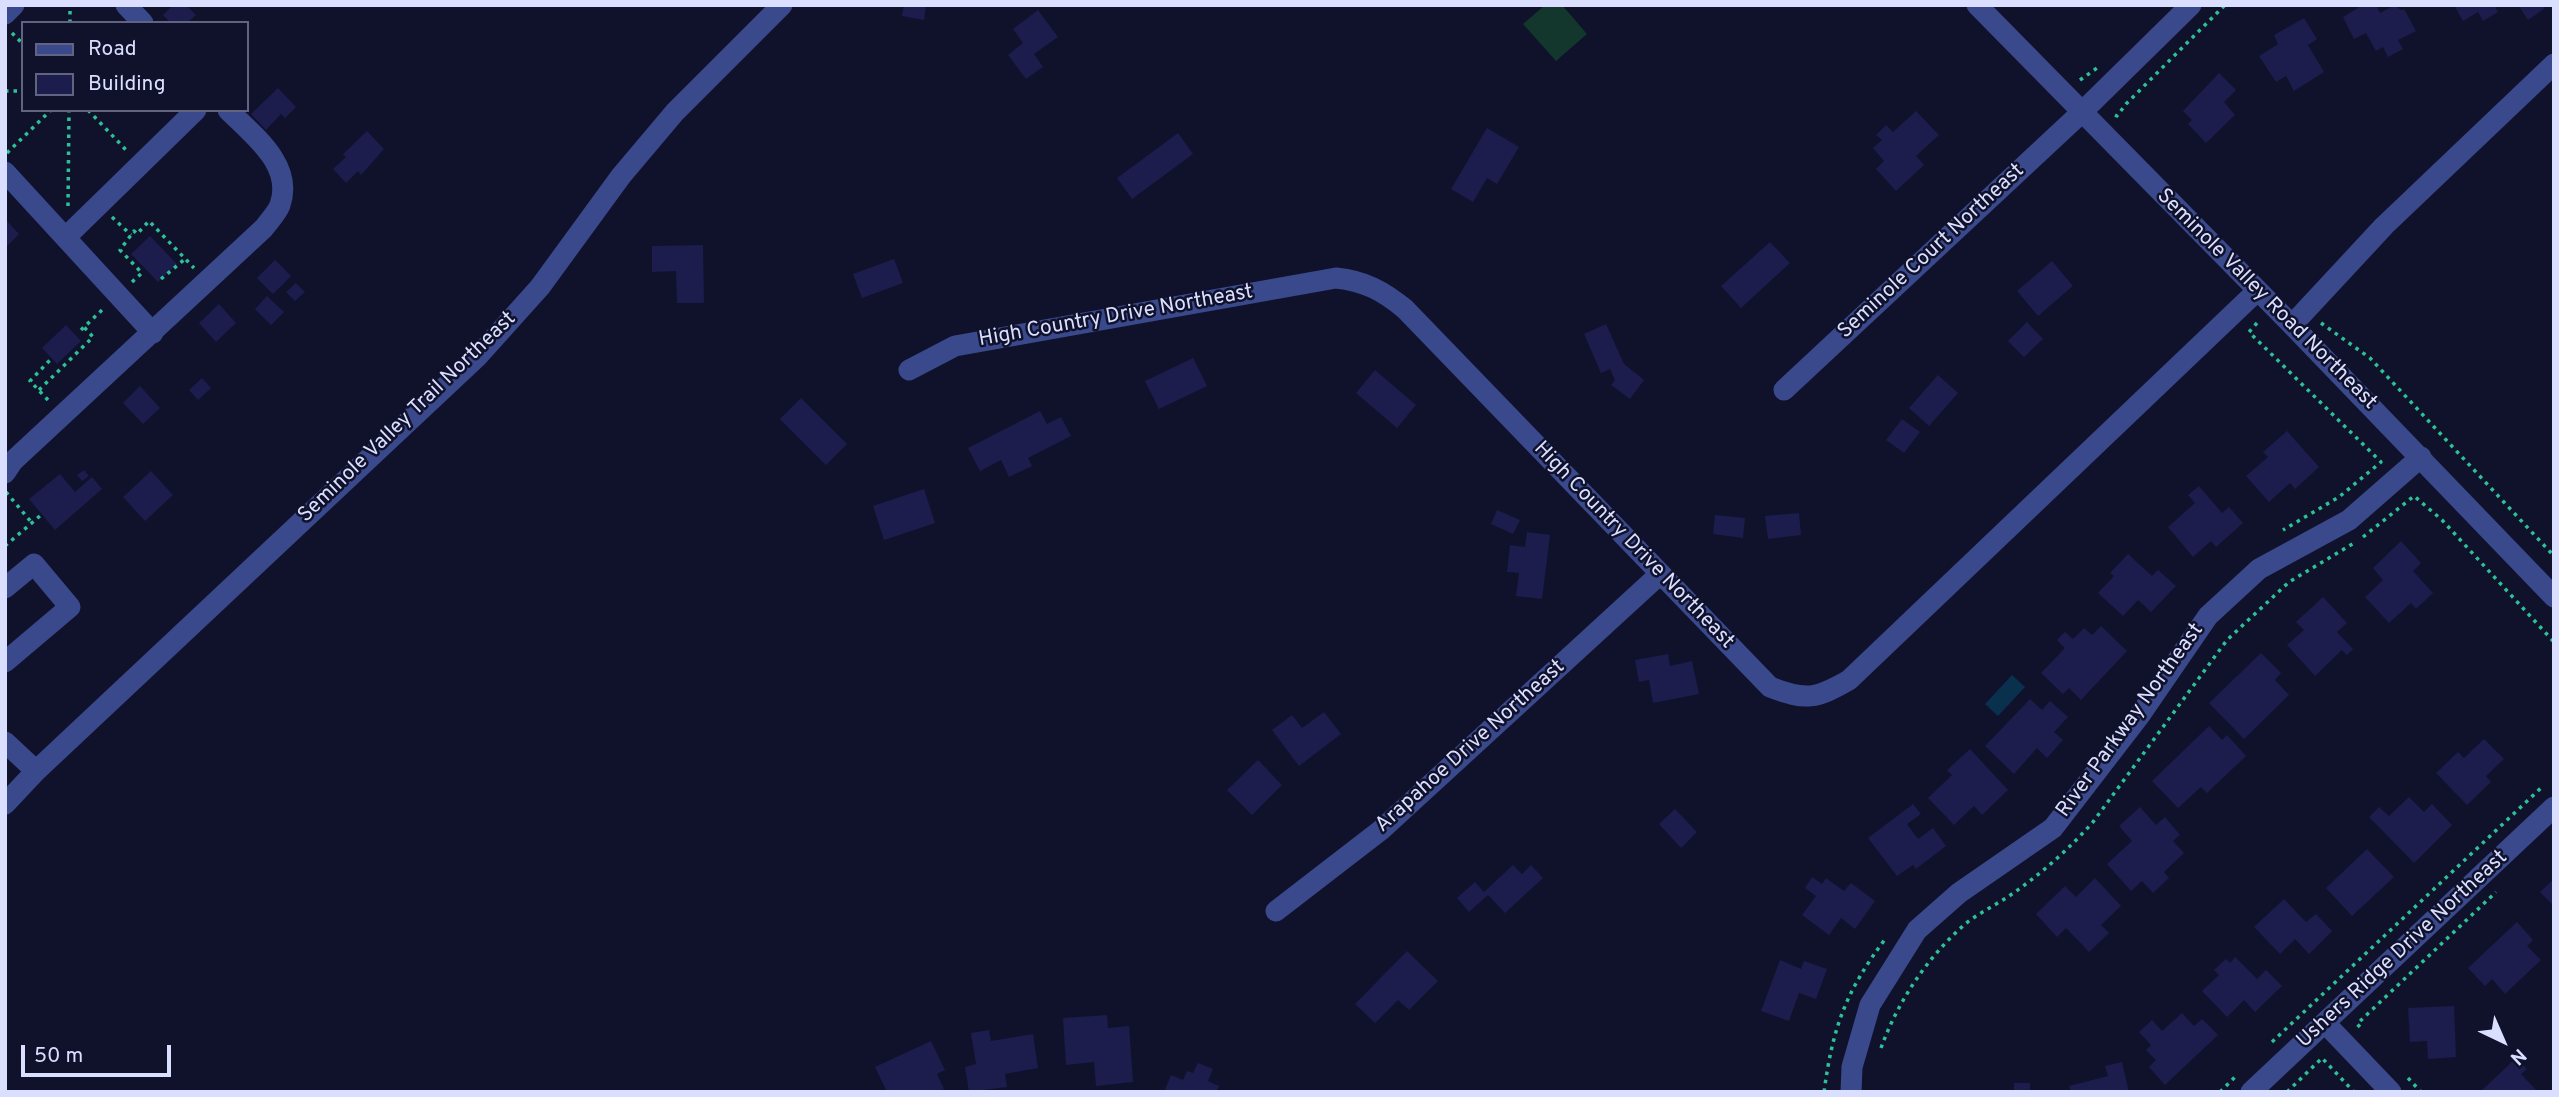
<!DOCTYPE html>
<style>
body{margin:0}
#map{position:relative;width:2559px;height:1097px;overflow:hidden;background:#10122c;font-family:Overpass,sans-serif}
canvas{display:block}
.frame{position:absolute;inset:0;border:7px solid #dbdfff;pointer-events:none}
.legend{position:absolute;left:21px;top:21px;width:228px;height:91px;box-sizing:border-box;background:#10122c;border:2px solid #616480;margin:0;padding:9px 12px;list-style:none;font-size:21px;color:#dbdfff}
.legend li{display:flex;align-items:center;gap:14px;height:35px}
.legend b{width:35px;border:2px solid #616480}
.north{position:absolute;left:2468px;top:1006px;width:70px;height:70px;-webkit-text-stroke:5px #10122c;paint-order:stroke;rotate:136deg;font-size:19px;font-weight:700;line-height:28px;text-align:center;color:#dbdfff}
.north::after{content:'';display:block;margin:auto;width:24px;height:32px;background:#dbdfff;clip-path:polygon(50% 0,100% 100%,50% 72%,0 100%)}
.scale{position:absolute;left:21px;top:1045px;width:150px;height:32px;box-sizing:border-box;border:4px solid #dbdfff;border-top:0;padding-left:9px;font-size:21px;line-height:24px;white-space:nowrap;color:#dbdfff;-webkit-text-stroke:5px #10122c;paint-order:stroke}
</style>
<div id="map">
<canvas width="2559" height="1097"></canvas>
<div class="frame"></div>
<ul class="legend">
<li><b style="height:9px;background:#3a498c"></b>Road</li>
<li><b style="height:19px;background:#1c1c4d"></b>Building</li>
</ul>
<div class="north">N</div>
<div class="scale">50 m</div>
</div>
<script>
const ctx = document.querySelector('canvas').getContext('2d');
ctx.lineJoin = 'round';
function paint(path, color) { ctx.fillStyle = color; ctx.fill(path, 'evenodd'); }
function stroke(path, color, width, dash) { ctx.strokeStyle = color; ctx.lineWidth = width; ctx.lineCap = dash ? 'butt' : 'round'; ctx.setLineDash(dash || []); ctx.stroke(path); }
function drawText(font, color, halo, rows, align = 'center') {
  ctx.font = font + ' Overpass,sans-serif'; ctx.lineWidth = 5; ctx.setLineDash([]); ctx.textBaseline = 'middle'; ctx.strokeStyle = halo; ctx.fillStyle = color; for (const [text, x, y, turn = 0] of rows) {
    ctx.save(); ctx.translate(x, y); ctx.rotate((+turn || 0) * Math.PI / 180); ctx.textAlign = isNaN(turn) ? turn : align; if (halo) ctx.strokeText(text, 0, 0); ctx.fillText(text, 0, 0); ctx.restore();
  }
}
paint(new Path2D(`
 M1545 5H1562L1587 34 1556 61 1523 24Z`), '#13362d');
paint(new Path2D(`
 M2012 675 2025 687 1998 716 1985 704Z`), '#09304c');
paint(new Path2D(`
 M173 5H186L196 15 187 23H171L163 15Z
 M904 5H926L924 20 902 16Z
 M2363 5H2376L2380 13 2395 5 2401 10 2404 9 2416 31 2398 40 2403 49 2388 57 2383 47 2376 51 2366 33 2354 39 2343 17Z
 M2454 5H2494L2498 12 2483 21 2478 12 2463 21Z
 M2518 5H2542L2545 8 2528 20Z
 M1038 10 1058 37 1034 54 1043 67 1026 79 1008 55 1023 43 1013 29Z
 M2304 18 2317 39 2308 45 2324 72 2294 91 2286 76 2276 82 2259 56 2278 44 2274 35Z
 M2219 73 2236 90 2224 102 2235 115 2206 143 2188 124 2192 120 2183 111Z
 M278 88 296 107 285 118 281 114 266 130 251 114Z
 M1916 111 1939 135 1916 156 1924 165 1896 191 1876 169 1884 161 1873 148 1882 140 1876 135 1886 125 1893 132Z
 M1487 128 1519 147 1497 184 1487 178 1473 202 1451 189Z
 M367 131 384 149 361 175 358 171 346 183 333 169 346 157 343 154Z
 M1178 133 1193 154 1132 199 1117 178Z
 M5 219 19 234 5 248Z
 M150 236 177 264 158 282 131 254Z
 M1770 242 1790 263 1741 308 1721 286Z
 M703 245 704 303H677L676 271 652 272V246Z
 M894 259 903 283 862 298 853 274Z
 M275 260 291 276 273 294 257 278Z
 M2052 261 2073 286 2038 316 2017 291Z
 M296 283 305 292 295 301 286 292Z
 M267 296 284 312 271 325 255 309Z
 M219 304 236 323 216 342 199 323Z
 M2027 322 2043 339 2024 357 2008 341Z
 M1606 324 1624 364 1644 380 1630 399 1611 385 1615 380 1610 369 1601 373 1584 334Z
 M66 325 81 341 57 364 42 348Z
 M1193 358 1207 386 1159 409 1145 381Z
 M1375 370 1416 405 1397 428 1356 393Z
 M1938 375 1958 393 1929 426 1909 408Z
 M202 378 211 388 198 400 189 390Z
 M140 386 160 408 143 424 123 403Z
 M801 398 847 444 826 465 780 419Z
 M1040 411 1047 424 1061 417 1071 436 1028 458 1032 466 1009 477 1001 460 980 471 968 448Z
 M1902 419 1920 432 1904 453 1886 440Z
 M2287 431 2319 467 2295 489 2290 483 2269 502 2246 476 2268 457 2263 452Z
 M84 470 89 476 82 481 77 475Z
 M151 471 173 495 145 521 123 497Z
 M60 474 75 492 92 477 102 489 55 530 29 499Z
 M2199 486 2222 513 2229 507 2243 523 2216 547 2211 541 2193 557 2168 527 2195 503 2188 495Z
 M924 489 935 523 884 540 873 506Z
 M1497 510 1520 520 1513 534 1491 524Z
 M1799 513 1801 535 1768 539 1765 516Z
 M1715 515 1745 518 1743 538 1713 534Z
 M1527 532 1550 535 1542 599 1516 596 1519 573 1507 572 1510 545 1525 547Z
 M2401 541 2421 563 2413 571 2433 593 2416 609 2411 603 2389 623 2365 597 2383 580 2373 568Z
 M2128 554 2152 576 2158 570 2176 586 2151 612 2138 600 2123 616 2098 593 2114 576 2110 573Z
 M2323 597 2347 623 2337 632 2353 649 2347 655 2342 650 2315 676 2287 645 2304 630 2296 622Z
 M2101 626 2127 651 2081 700 2069 688 2063 694 2041 673 2065 648 2057 640 2065 632 2073 639 2084 628 2092 635Z
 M2261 653 2281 673 2275 680 2289 695 2244 739 2209 703Z
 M1668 654 1670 666 1692 661 1699 694 1653 703 1649 680 1639 682 1635 660Z
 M2030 699 2042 710 2050 701 2068 717 2054 732 2063 740 2047 758 2037 748 2014 774 1985 746Z
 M1324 712 1341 734 1299 766 1272 730 1292 715 1302 728Z
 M2209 726 2222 740 2227 735 2246 756 2207 793 2201 787 2178 808 2152 781Z
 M2484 739 2504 759 2486 776 2491 782 2467 805 2436 773 2458 752 2464 758Z
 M1970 749 2008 790 1982 815 1974 806 1954 825 1928 798 1952 775 1947 770Z
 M1258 760 1282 785 1252 815 1227 790Z
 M2409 797 2424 812 2432 804 2452 825 2414 863 2369 817 2379 807 2389 816Z
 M1913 804 1921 814 1907 824 1918 839 1933 828 1946 846 1916 869 1913 865 1897 876 1868 838Z
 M2140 807 2156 825 2165 817 2180 835 2173 841 2184 853 2164 872 2169 878 2153 893 2142 881 2131 891 2107 864 2132 841 2119 826Z
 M1675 809 1697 832 1681 848 1659 824Z
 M2367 849 2394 877 2352 916 2326 888Z
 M1513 865 1522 874 1531 865 1543 878 1505 913 1488 895 1469 912 1457 898 1475 882 1484 892Z
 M1812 877 1822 884 1826 878 1844 891 1851 883 1875 901 1855 929 1841 918 1829 935 1802 915 1816 896 1805 888Z
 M2095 878 2121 906 2101 925 2109 933 2089 952 2066 928 2057 937 2036 914 2065 886 2076 897Z
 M2554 879V906L2540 892Z
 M2284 899 2306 922 2316 914 2332 931 2309 954 2295 939 2280 954 2254 927Z
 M2517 922 2533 940 2527 946 2541 960 2505 994 2492 979 2485 986 2468 968Z
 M1407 951 1438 981 1409 1010 1398 1000 1375 1023 1355 1004Z
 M2235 957 2257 979 2266 970 2282 986 2255 1012 2244 1000 2227 1017 2202 991 2219 975 2214 970 2226 959 2230 963Z
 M1780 960 1801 969 1804 961 1827 969 1816 999 1799 993 1789 1021 1761 1011Z
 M2454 1006 2456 1057 2428 1059 2427 1041 2410 1042 2408 1008Z
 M2182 1013 2194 1026 2202 1019 2218 1035 2165 1085 2149 1067 2156 1060 2146 1050 2151 1045 2139 1032 2152 1020 2162 1031Z
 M1107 1015 1108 1028 1129 1026 1133 1082 1096 1086 1094 1062 1066 1065 1063 1018Z
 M989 1030 991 1041 1033 1034 1038 1068 1005 1074 1007 1087 969 1092 965 1067 976 1064 971 1033Z
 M931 1041 945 1070 937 1074 944 1089 937 1092H887L875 1067Z
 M2516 1058 2527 1069 2521 1074 2538 1092H2480Z
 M2122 1062 2129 1092H2071L2069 1086 2108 1076 2105 1066Z
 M1198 1063 1213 1069 1208 1081 1219 1086 1216 1092H1164L1171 1075 1183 1080 1187 1071 1193 1073Z
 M2014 1083H2030V1092H2014Z`), '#1c1c4d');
stroke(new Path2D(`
 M70 23V5
 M12 33 23 44
 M2080 80 2097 68
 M5 91H23
 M63 110H79
 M88 110 128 152
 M2115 115 2117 116 2126 104 2225 5
 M7 153 51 110
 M68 206 69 110
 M112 217 131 235
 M161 279 185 259
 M132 282 142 273 120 250 134 231 137 234 149 221 194 268
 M2257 323 2249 332 2381 462 2339 497 2283 530
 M2321 323 2370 358 2554 556
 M81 330 103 309
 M39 390 93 337 84 327
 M48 400 30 381 51 359
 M6 492 32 523
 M2363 537 2414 496 2442 520 2554 642
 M5 546 41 515
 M2360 1027 2357 1024 2496 892
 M2272 1042 2542 787
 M1881 1048C1898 1001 1927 958 1964 925 1977 914 1994 906 2009 896 2040 875 2068 850 2093 822L2227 640 2289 582 2354 543
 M2408 1078 2421 1092
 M1824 1092C1833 1026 1846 991 1886 938
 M2220 1092 2236 1076
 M2287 1092 2322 1058 2354 1092`), '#2dc198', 3.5, [3.5, 5]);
stroke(new Path2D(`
 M126 5 143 23
 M1977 5 2292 325 2554 597
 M5 14 14 5
 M5 172 153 333
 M67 236 196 110
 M2292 325 2384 226 2554 64
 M909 370 955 346 1336 278C1365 281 1383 291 1405 309L1770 687C1806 701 1816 699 1849 680L2257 291
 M1784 390 2081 113 2191 5
 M5 473 13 461 264 228C269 221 277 213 280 205 294 165 253 135 228 110
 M5 588 34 564 70 607 5 662
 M5 742 36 771
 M5 804 36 771 478 356 540 287 621 176 675 112 782 5
 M1276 911 1381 830 1659 575
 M2325 1023 2391 1092
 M1851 1092 1852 1067 1870 1005 1917 930 1959 893 2053 828 2140 715 2208 616 2259 569 2349 520 2421 457
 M2251 1092 2554 807`), '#3a498c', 21);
drawText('21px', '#dbdfff', '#10122c', [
 ["Seminole Court Northeast",1932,252,-43],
 ["Seminole Valley Road Northeast",2266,300,45],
 ["High Country Drive Northeast",1116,317,-10],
 ["Seminole Valley Trail Northeast",408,418,-44],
 ["High Country Drive Northeast",1633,546,46],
 ["River Parkway Northeast",2131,721,-54],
 ["Arapahoe Drive Northeast",1471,747,-42],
 ["Ushers Ridge Drive Northeast",2403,950,-43]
]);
</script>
